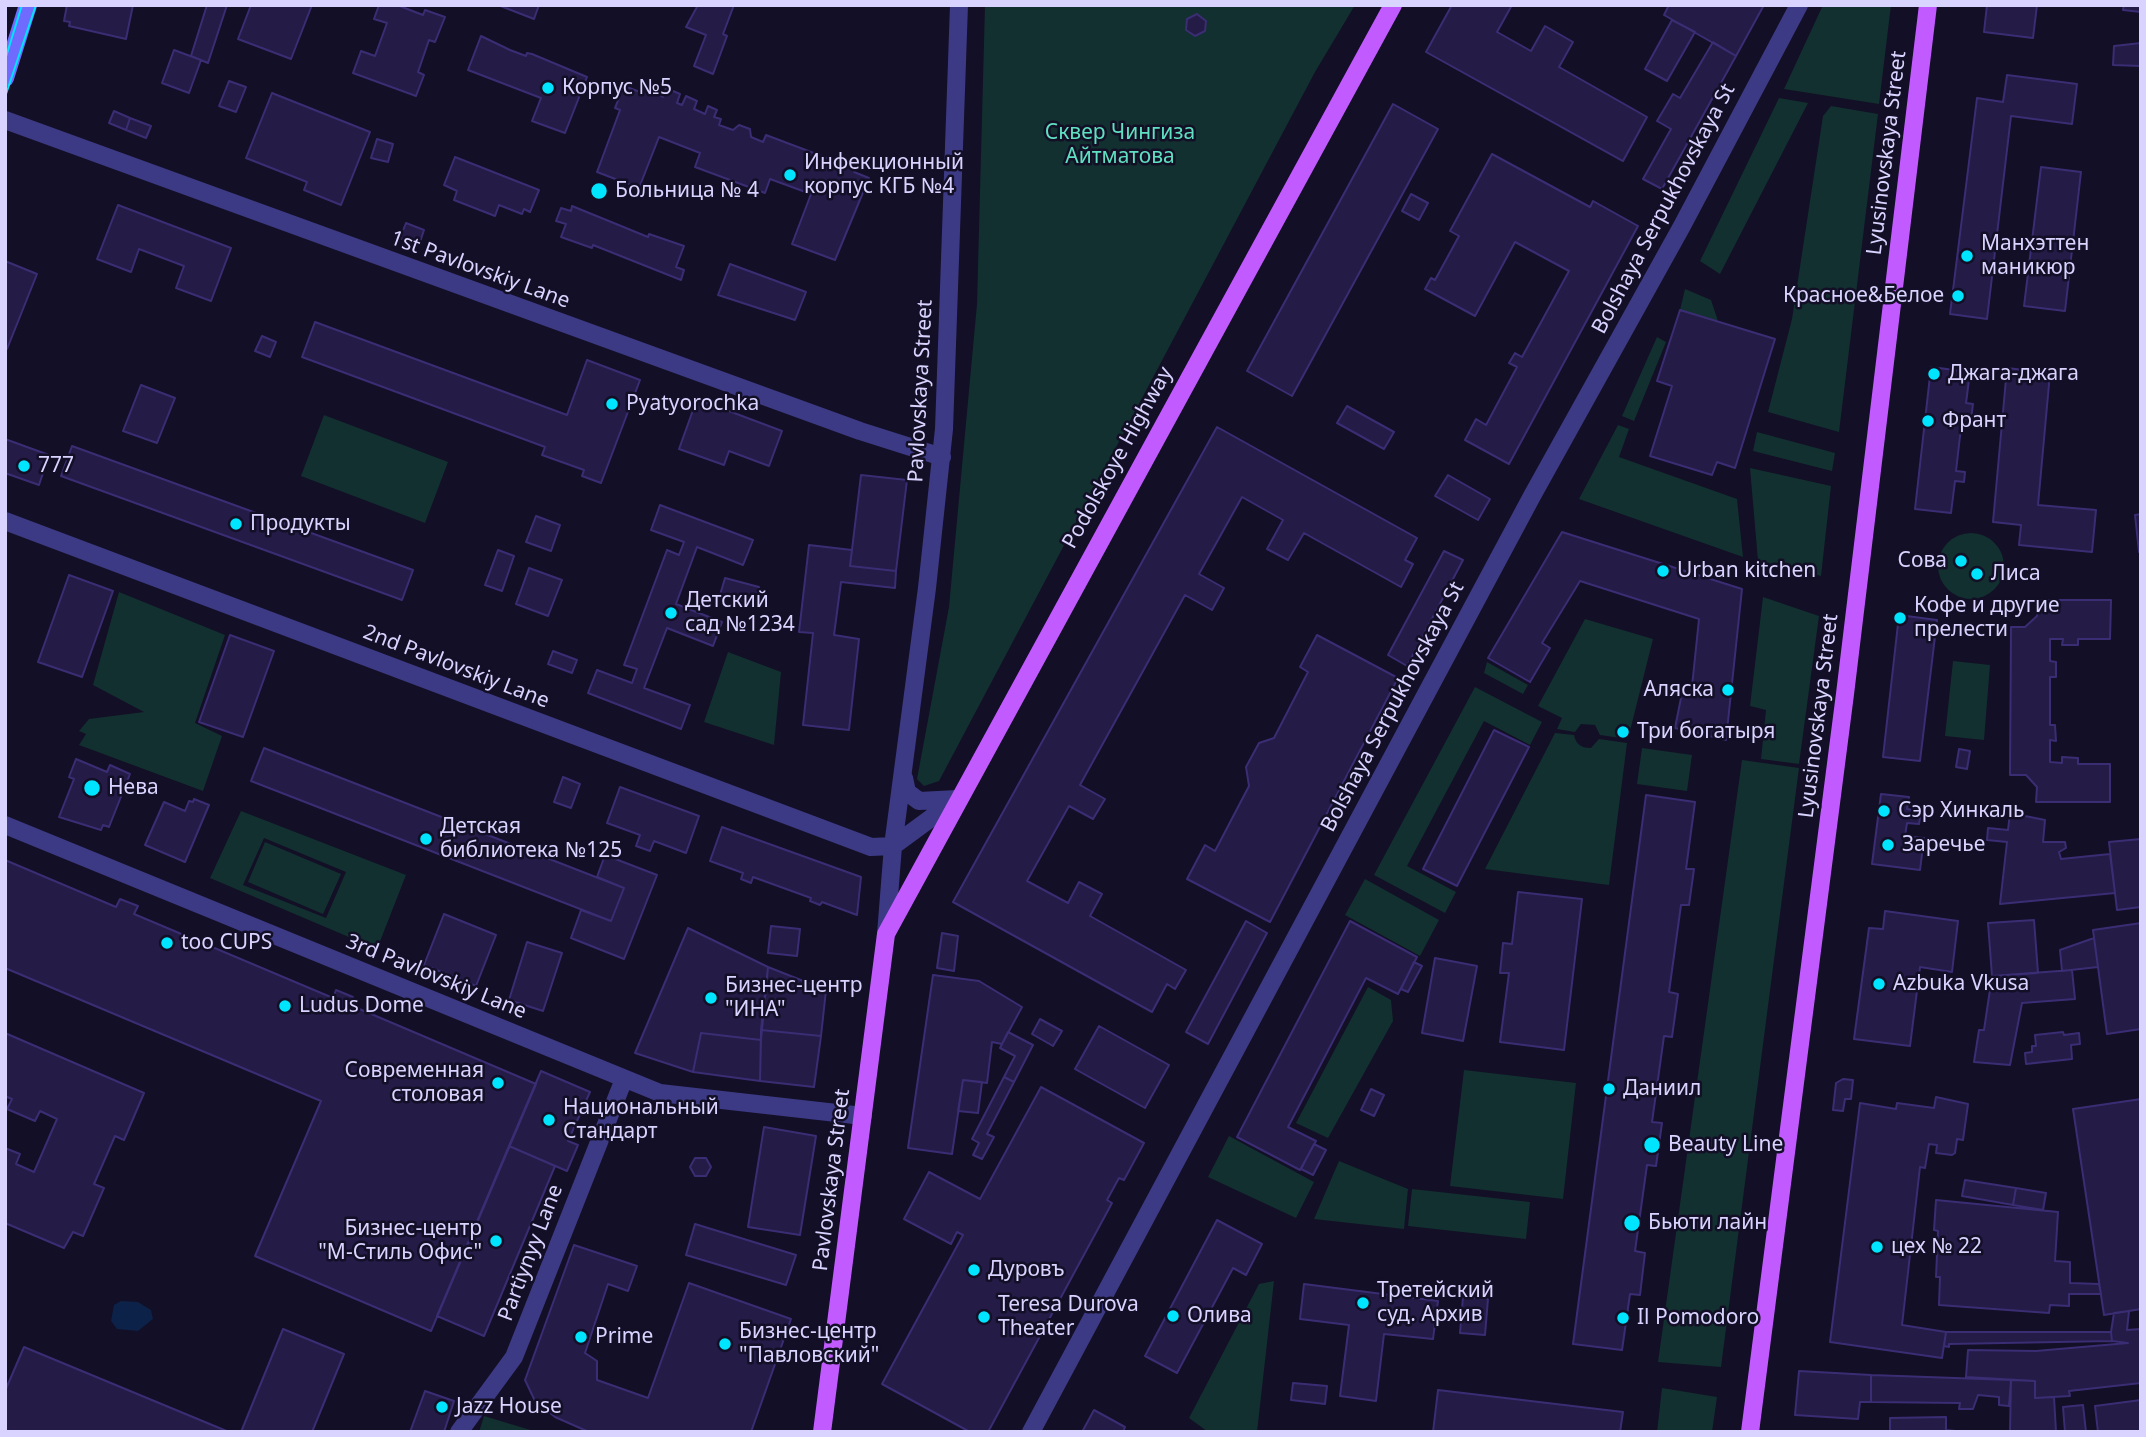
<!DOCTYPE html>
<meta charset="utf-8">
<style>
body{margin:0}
#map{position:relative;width:2146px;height:1437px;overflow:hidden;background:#130f26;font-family:"Noto Sans",sans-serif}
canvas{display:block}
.frame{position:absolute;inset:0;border:7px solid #d9d4ff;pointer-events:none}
</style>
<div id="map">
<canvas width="2146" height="1437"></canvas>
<div class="frame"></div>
</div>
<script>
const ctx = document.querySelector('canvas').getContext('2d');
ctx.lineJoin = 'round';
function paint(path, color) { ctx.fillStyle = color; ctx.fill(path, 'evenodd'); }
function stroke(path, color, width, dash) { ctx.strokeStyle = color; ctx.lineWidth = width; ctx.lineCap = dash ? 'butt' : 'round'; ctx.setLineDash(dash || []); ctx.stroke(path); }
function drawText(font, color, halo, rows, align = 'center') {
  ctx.font = font + ' "Noto Sans",sans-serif'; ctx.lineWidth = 5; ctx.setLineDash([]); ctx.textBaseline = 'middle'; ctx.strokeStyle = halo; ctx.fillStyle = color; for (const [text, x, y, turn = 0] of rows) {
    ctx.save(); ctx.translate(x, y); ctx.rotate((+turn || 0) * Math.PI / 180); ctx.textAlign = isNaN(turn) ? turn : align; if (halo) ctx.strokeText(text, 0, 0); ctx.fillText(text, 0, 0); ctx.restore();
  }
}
paint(new Path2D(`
 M985 5H1355L1315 72 939 781 924 786 917 779 949 607 977 304Z
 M1823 5H1891L1879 104 1784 89Z
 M1779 98 1808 103 1720 274 1700 261Z
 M1831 106 1878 114 1839 432 1768 412 1792 319 1823 116Z
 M1685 289 1711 300 1718 321 1680 310Z
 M1657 337 1666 342 1634 421 1622 416Z
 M324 415 448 462 425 523 301 476Z
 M1618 425 1629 429 1619 457 1737 499 1743 557 1579 499Z
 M1757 432 1835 453 1832 471 1753 451Z
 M1750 468 1831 486 1821 576 1758 561Z
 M1938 566a33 33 0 1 1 66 0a33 33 0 1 1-66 0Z
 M119 592 225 635 195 723 222 736 203 791 79 745 86 734 79 731 89 719 144 712 93 685Z
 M1763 597 1819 616 1799 764 1761 759 1766 710 1750 706Z
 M1585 619 1653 639 1628 739 1600 735 1595 725 1581 724 1575 732 1557 729 1562 718 1538 706Z
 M728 652 781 672 774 745 704 722Z
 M1953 661 1990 665 1984 740 1945 736Z
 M1487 662 1528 685 1523 694 1484 673Z
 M1475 687 1542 722 1530 745 1484 721 1407 866 1456 892 1445 913 1374 875Z
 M1555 733 1574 735C1576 745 1582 748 1591 748L1599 739 1627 743 1609 885 1485 869Z
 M1642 748 1692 755 1687 791 1637 784Z
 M1742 760 1799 768 1721 1367 1658 1362Z
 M241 811 406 875 377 949 210 878ZM264 838 346 872 326 918 243 885Z
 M265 842 341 874 323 914 248 882Z
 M1365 879 1439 920 1420 956 1345 915Z
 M1368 987 1391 1000 1393 1021 1328 1138 1296 1123Z
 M1464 1070 1576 1083 1563 1199 1450 1186Z
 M1229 1136 1314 1182 1296 1218 1208 1177Z
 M1339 1161 1408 1189 1404 1229 1314 1219Z
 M1412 1189 1530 1202 1526 1239 1408 1226Z
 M1274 1281 1257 1432H1208L1189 1418 1259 1284Z
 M1662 1388 1717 1397 1712 1432H1657Z
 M484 1416 537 1432H479Z`), '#12302f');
paint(new Path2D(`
 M121 1301 138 1302 151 1310 153 1319 138 1331 117 1329 111 1321 114 1305Z`), '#0c2248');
const building = new Path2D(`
 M67 5H133L126 39 69 26 70 22 64 21Z
 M207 5H227L208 63 191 56Z
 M251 5H312L291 59 238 39Z
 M379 5H397L423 15 425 10 445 17 435 42 429 40 418 72 424 75 416 96 353 73 361 51 375 56 387 23 374 19Z
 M498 5H539L534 19Z
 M698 5H734L723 34 727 36 713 74 694 66 706 35 686 27Z
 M1452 5H1512L1497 32 1531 51 1545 26 1573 42 1559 67 1647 117 1623 161 1426 52Z
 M1669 5H1764L1736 56 1664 15Z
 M1987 5H2037L2033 38 1984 32Z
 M2124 5H2141V12L2123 10Z
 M1197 14 1206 21 1205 31 1195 36 1186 30 1187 19Z
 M1672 20 1695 32 1667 81 1645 69Z
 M481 36 510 50 526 56 527 53 532 54 587 77 565 133 532 121 541 98 468 70Z
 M1713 42 1736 56 1662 189 1643 179 1671 129 1657 121 1673 94 1680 98Z
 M2141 43V66L2113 65 2114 46Z
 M174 50 201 60 189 93 162 83Z
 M2007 75 2077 84 2072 124 2011 116 1987 319 1950 314 1977 98 2003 102Z
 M229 81 246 87 236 112 219 106Z
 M643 85 663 97 666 88 680 94 677 103 682 105 686 96 697 101 694 109 705 114 708 106 717 110 714 117 721 119 719 125 733 130 739 125 750 129 751 137 763 142 766 135 856 169 854 172 869 178 835 260 792 244 811 194 770 179 765 193 695 167 700 153 659 137 639 188 597 172 620 110 615 108 624 86 640 92Z
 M272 93 370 132 341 205 304 190 307 182 246 158Z
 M1393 104 1438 129 1292 396 1247 371Z
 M114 111 130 118 126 130 109 123Z
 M130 118 151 126 146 138 126 130Z
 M377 139 393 144 388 162 371 158Z
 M1492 154 1590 207 1593 201 1638 226 1509 464 1465 440 1476 419 1486 425 1517 367 1509 363 1515 353 1522 357 1569 271 1515 242 1475 316 1425 289 1431 278 1435 280 1459 236 1450 231Z
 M455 157 539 190 530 212 524 209 522 214 499 205 495 216 454 200 457 191 444 185Z
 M2041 167 2081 172 2065 311 2024 306Z
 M1411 194 1428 203 1419 220 1402 211Z
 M118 205 231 248 211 301 176 288 184 266 139 249 131 272 97 259Z
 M572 206 648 237 649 234 684 246 676 267 684 270 681 280 593 245 592 248 561 237 566 224 556 221 561 208 571 211Z
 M406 223 424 230 419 245 400 238Z
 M5 261 37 274 7 349H5Z
 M730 264 806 292 795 320 718 295Z
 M1680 310 1775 339 1735 468 1717 462 1712 475 1650 456 1672 386 1657 381Z
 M315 322 567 415 587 360 640 380 601 483 582 476 584 470 542 455 545 447 302 357Z
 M262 336 276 342 270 357 255 351Z
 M1931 367 1970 372 1966 403 1973 404 1971 420 1962 419 1956 471 1965 472 1964 482 1955 481 1951 513 1915 509Z
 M2007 368 2050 373 2038 505 2096 510 2092 552 2019 545 2021 525 1993 522Z
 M141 385 175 398 157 443 123 431Z
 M697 399 782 431 769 466 729 451 724 465 679 449Z
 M1347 406 1394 432 1384 449 1337 423Z
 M1217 427 1417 538 1405 560 1413 564 1401 587 1304 533 1288 560 1267 549 1283 520 1242 497 1199 574 1224 588 1212 610 1185 595 1080 785 1105 799 1093 819 1069 806 1027 881 1068 903 1079 882 1102 894 1090 916 1186 970 1175 989 1167 984 1152 1012 953 902Z
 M5 439 49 455 39 485 5 473Z
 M72 446 413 570 402 600 61 476Z
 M861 475 907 480 896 571 850 566Z
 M1448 475 1490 499 1478 520 1435 496Z
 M660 505 753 540 743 565 697 547 676 604 722 622 713 646 667 628 644 688 690 705 681 729 588 693 597 670 632 683 637 669 624 665 667 550 679 555 684 542 651 530Z
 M2141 514V552H2139L2135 515Z
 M536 516 560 525 551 551 526 542Z
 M1562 532 1742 589 1726 740 1675 728 1682 693 1691 696 1699 619 1580 581 1542 643 1550 648 1530 682 1488 658Z
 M809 545 852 550 850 566 896 571 895 588 841 582 834 635 859 639 849 730 803 725 813 633 799 632Z
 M498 550 514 556 502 591 485 585Z
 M1444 551 1463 560 1407 666 1388 655Z
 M529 568 562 580 548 616 516 604Z
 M69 575 113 591 82 677 38 662Z
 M725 578 759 587 755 604 720 595Z
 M2038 600H2111L2110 639H2078V645H2062L2063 639H2050V661L2056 662V677H2050V725H2055L2056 741 2050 740V762L2062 763V757L2078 758V764H2110V802H2036L2037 787 2026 775H2010L2011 627H2025L2037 616Z
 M1899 615 1937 620 1920 761 1883 757Z
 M230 635 274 651 243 737 199 722Z
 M1317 635 1398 678 1270 922 1187 879 1205 845 1215 851 1249 786 1246 767 1259 743 1274 738 1308 672 1300 667Z
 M553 651 577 660 572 673 548 664Z
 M1494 730 1529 747 1457 886 1423 869Z
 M264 748 624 888 611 921 251 781Z
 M1959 749 1970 751 1967 769 1956 767Z
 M76 759 107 772 110 765 130 774 109 827 103 825 101 830 59 817 74 779 69 777Z
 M563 777 580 784 571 808 554 802Z
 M620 787 699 816 686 853 654 841 650 851 636 846 640 835 607 823Z
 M1881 794 1909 797 1907 809 1921 811 1919 824 1907 823 1905 836 1924 838 1920 870 1872 864Z
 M1646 795 1695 802 1686 869H1694L1689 905H1681L1669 992 1678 994 1672 1037 1664 1036 1652 1122 1662 1123 1656 1166 1647 1165 1635 1251 1645 1253 1640 1295 1630 1294 1622 1350 1573 1344Z
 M194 799 209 805 185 862 145 845 164 802 185 811 189 801 193 802Z
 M2010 813 2045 820 2043 842H2065L2066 848 2059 852 2061 859 2110 854 2115 893 2000 904 2007 842 1987 840 1988 828 2008 830Z
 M722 827 861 877 857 915 822 902 820 905 810 901 811 898 753 877 751 883 741 879 743 873 710 861Z
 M2141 839V907L2117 910 2109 842Z
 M605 855 657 875 624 959 571 938 581 910 611 921 624 888 597 877Z
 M5 860 116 907 120 899 138 906 134 914 333 998 336 990 353 997 350 1005 536 1084 431 1331 255 1256 321 1101 5 968Z
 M1518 892 1582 899 1564 1050 1500 1042 1509 973H1500L1503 943 1512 944Z
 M1885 911 1958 921 1952 972 1920 967 1910 1046 1854 1039 1869 928 1883 929Z
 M444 914 496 935 476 986 424 965Z
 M2034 920 2038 973 1992 976 1988 923Z
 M1246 921 1267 933 1208 1044 1186 1032Z
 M1350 921 1417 957 1398 994 1366 978 1288 1127 1316 1141 1300 1170 1237 1137Z
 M2141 923V1029L2107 1034 2093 930Z
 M771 926 800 929 797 956 768 953Z
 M688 928 768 967 761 1040 701 1033 693 1072 635 1053Z
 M942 933 958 936 954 971 937 968Z
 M2094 938 2098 967 2062 971 2060 950Z
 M527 942 562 953 543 1011 509 1000Z
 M1435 958 1477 966 1463 1041 1422 1033Z
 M1414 962 1422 966 1408 992 1401 989Z
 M768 967 826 990 821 1036 761 1030Z
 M2072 970 2075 999 2022 1003 2010 1065 1974 1062 1979 1030H1984L1992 976Z
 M933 975 979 981 1022 1007 1002 1044 992 1042 987 1083 963 1080 952 1154 908 1148Z
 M1040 1019 1062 1031 1053 1046 1032 1034Z
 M1099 1026 1169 1065 1145 1108 1075 1069Z
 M761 1030 821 1036 814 1087 760 1081Z
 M1008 1032 1033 1045 1014 1082 1004 1077 1015 1056 1000 1048Z
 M2063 1032 2064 1035 2079 1033 2080 1044 2071 1045 2072 1059 2026 1064 2025 1053 2032 1052V1046H2036L2035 1035Z
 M5 1033 144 1093 124 1140 115 1136 94 1184 104 1188 83 1236 73 1232 64 1248 5 1223V1148L20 1154 16 1164 34 1172 57 1119 40 1111 35 1121 7 1109 12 1099 5 1096Z
 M701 1033 761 1040 760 1081 693 1072Z
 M541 1071 590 1092 568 1141 578 1145 567 1171 509 1146Z
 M1004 1077 1014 1082 987 1134 994 1137 982 1159 973 1155 979 1143 972 1139Z
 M1843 1079 1853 1080 1851 1099H1845L1843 1111 1833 1110 1836 1083Z
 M963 1080 982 1082 978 1113 958 1111Z
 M1041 1087 1144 1143 1124 1180 1119 1178 1107 1200 1112 1203 988 1432H970L882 1384 963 1235 957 1232 951 1244 904 1219 929 1172 980 1199Z
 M1371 1089 1384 1095 1374 1116 1361 1110Z
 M1936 1097 1968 1104 1963 1140 1957 1139 1955 1153 1952 1155 1936 1153 1937 1145 1929 1144 1925 1168 1920 1167 1902 1325 1946 1332 1942 1358 1830 1342 1860 1103 1896 1109 1897 1103 1934 1108Z
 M2141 1099V1309L2104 1315 2073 1109Z
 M764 1127 816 1136 800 1235 748 1227Z
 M1314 1144 1326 1150 1313 1175 1301 1169Z
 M509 1146 555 1166 484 1336 437 1316Z
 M695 1158H706L711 1167 706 1176H695L690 1167Z
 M1965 1180 2016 1188 2013 1205 1962 1196Z
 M2016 1188 2046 1193 2043 1210 2013 1205Z
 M1936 1200 2058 1212 2055 1261 2070 1262V1283L2099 1284 2101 1294H2069V1306L2050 1305 2049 1313 1939 1305 1940 1277H1936L1938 1231 1934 1230Z
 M1217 1220 1262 1244 1246 1275 1233 1268 1177 1373 1145 1356Z
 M695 1224 796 1255 786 1285 686 1255Z
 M574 1245 637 1266 628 1291 608 1284 585 1353 597 1361V1380L648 1398 689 1283 791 1319 751 1432H589L555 1417 535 1401 525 1380Z
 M1304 1284 1438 1301 1433 1339 1384 1334 1376 1401 1340 1396 1349 1325 1300 1319Z
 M1463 1297 1488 1299 1485 1335 1460 1333Z
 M2129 1311 2127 1330 2141 1329V1383L2069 1391 2070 1396 2035 1398V1381L1966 1377 1968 1350 2036 1351 2128 1343 2112 1341 2111 1332 2114 1313Z
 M283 1329 344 1354 312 1432H241Z
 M1946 1332H2111L2112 1341 1949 1344V1347L1944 1346Z
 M24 1347 229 1432H5V1391Z
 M1799 1371 1871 1375V1402H1860L1858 1419 1795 1415Z
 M1871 1375 2011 1380 2009 1406 1999 1405V1397L1978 1395 1973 1409H1959L1960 1403 1871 1402Z
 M2011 1380 2035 1381V1398L2054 1397 2056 1432H2010Z
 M1293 1383 1327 1386 1325 1404 1291 1400Z
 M1438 1390 1623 1412 1620 1432H1433Z
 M425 1391 454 1401 444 1432H410Z
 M2141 1400V1432H2098L2095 1406Z
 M2083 1405 2086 1432H2065L2063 1407Z
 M1094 1410 1125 1427 1123 1432H1082Z
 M1946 1417V1430L1965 1432H1890V1418Z`);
paint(building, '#241b47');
stroke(building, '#3b2d73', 2);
stroke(new Path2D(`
 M5 120 860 431 942 457
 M5 521 871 847 893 846 957 799
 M904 778 907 792 919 801 957 799
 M5 825 660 1093 863 1116
 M886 934 893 846 927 588 944 429 959 5
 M459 1432 514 1357 624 1079`), '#3d3a85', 18);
stroke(new Path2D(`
 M1031 1432 1532 496 1682 226 1799 5`), '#3d3a85', 18);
stroke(new Path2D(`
 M5 78 28 5`), '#6f6bff', 18);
stroke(new Path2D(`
 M822 1432 886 934 1393 5
 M1750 1432 1845 694 1928 5`), '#c25bff', 18);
stroke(new Path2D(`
 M5 60 22 5
 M5 97 36 5`), '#00e5ff', 2);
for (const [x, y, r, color] of [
 [548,88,7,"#00e5ff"],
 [790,175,7,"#00e5ff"],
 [599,191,9,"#00e5ff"],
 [1967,256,7,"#00e5ff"],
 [1958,296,7,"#00e5ff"],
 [1934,374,7,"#00e5ff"],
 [612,404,7,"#00e5ff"],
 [1928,421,7,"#00e5ff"],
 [24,466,7,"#00e5ff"],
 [236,524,7,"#00e5ff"],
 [1961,561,7,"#00e5ff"],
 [1663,571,7,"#00e5ff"],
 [1977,574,7,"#00e5ff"],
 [671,613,7,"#00e5ff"],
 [1900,618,7,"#00e5ff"],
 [1728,690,7,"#00e5ff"],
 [1623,732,7,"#00e5ff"],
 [92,788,9,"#00e5ff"],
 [1884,811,7,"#00e5ff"],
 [426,839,7,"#00e5ff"],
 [1888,845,7,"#00e5ff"],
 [167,943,7,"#00e5ff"],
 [1879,984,7,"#00e5ff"],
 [711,998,7,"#00e5ff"],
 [285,1006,7,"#00e5ff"],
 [498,1083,7,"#00e5ff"],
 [1609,1089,7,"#00e5ff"],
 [549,1120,7,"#00e5ff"],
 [1652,1145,9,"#00e5ff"],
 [1632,1223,9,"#00e5ff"],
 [496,1241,7,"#00e5ff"],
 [1877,1247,7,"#00e5ff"],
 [974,1270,7,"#00e5ff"],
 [1363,1303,7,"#00e5ff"],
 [1173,1316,7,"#00e5ff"],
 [984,1317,7,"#00e5ff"],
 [1623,1318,7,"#00e5ff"],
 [581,1337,7,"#00e5ff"],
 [725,1344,7,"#00e5ff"],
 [442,1407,7,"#00e5ff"]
]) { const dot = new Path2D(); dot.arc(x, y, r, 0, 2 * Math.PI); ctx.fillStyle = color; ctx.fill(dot); stroke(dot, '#130f26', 2.5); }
drawText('21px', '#d9d4ff', '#130f26', [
 ["Корпус №5",562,88],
 ["Инфекционный",804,163],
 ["корпус КГБ №4",804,187],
 ["Больница № 4",615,191],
 ["Манхэттен",1981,244],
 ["маникюр",1981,268],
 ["Красное&Белое",1944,296,"right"],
 ["Джага-джага",1948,374],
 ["Pyatyorochka",626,404],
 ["Франт",1942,421],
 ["777",38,466],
 ["Продукты",250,524],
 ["Сова",1947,561,"right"],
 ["Urban kitchen",1677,571],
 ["Лиса",1991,574],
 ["Детский",685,601],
 ["сад №1234",685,625],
 ["Кофе и другие",1914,606],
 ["прелести",1914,630],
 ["Аляска",1714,690,"right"],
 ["Три богатыря",1637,732],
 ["Нева",108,788],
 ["Сэр Хинкаль",1898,811],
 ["Детская",440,827],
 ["библиотека №125",440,851],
 ["Заречье",1902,845],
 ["too CUPS",181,943],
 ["Azbuka Vkusa",1893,984],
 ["Бизнес-центр",725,986],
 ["\"ИНА\"",725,1010],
 ["Ludus Dome",299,1006],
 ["Современная",484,1071,"right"],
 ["столовая",484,1095,"right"],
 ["Даниил",1623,1089],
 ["Национальный",563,1108],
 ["Стандарт",563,1132],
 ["Beauty Line",1668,1145],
 ["Бьюти лайн",1648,1223],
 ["Бизнес-центр",482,1229,"right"],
 ["\"М-Стиль Офис\"",482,1253,"right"],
 ["цех № 22",1891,1247],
 ["Дуровъ",988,1270],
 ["Третейский",1377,1291],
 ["суд. Архив",1377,1315],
 ["Teresa Durova",998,1305],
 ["Theater",998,1329],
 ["Олива",1187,1316],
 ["Il Pomodoro",1637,1318],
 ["Бизнес-центр",739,1332],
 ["\"Павловский\"",739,1356],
 ["Prime",595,1337],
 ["Jazz House",456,1407]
], 'left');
drawText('21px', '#5fe0c0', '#130f26', [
 ["Сквер Чингиза",1120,133],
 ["Айтматова",1120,157]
]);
drawText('21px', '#d9d4ff', '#130f26', [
 ["Lyusinovskaya Street",1887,153,-83],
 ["Bolshaya Serpukhovskaya St",1664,209,-62],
 ["1st Pavlovskiy Lane",480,270,20],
 ["Pavlovskaya Street",921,391,-87],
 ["Podolskoye Highway",1118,458,-61],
 ["2nd Pavlovskiy Lane",456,667,21],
 ["Bolshaya Serpukhovskaya St",1393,707,-62],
 ["Lyusinovskaya Street",1819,716,-83],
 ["3rd Pavlovskiy Lane",436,977,22],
 ["Pavlovskaya Street",832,1180,-83],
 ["Partiynyy Lane",531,1253,-69]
]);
</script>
